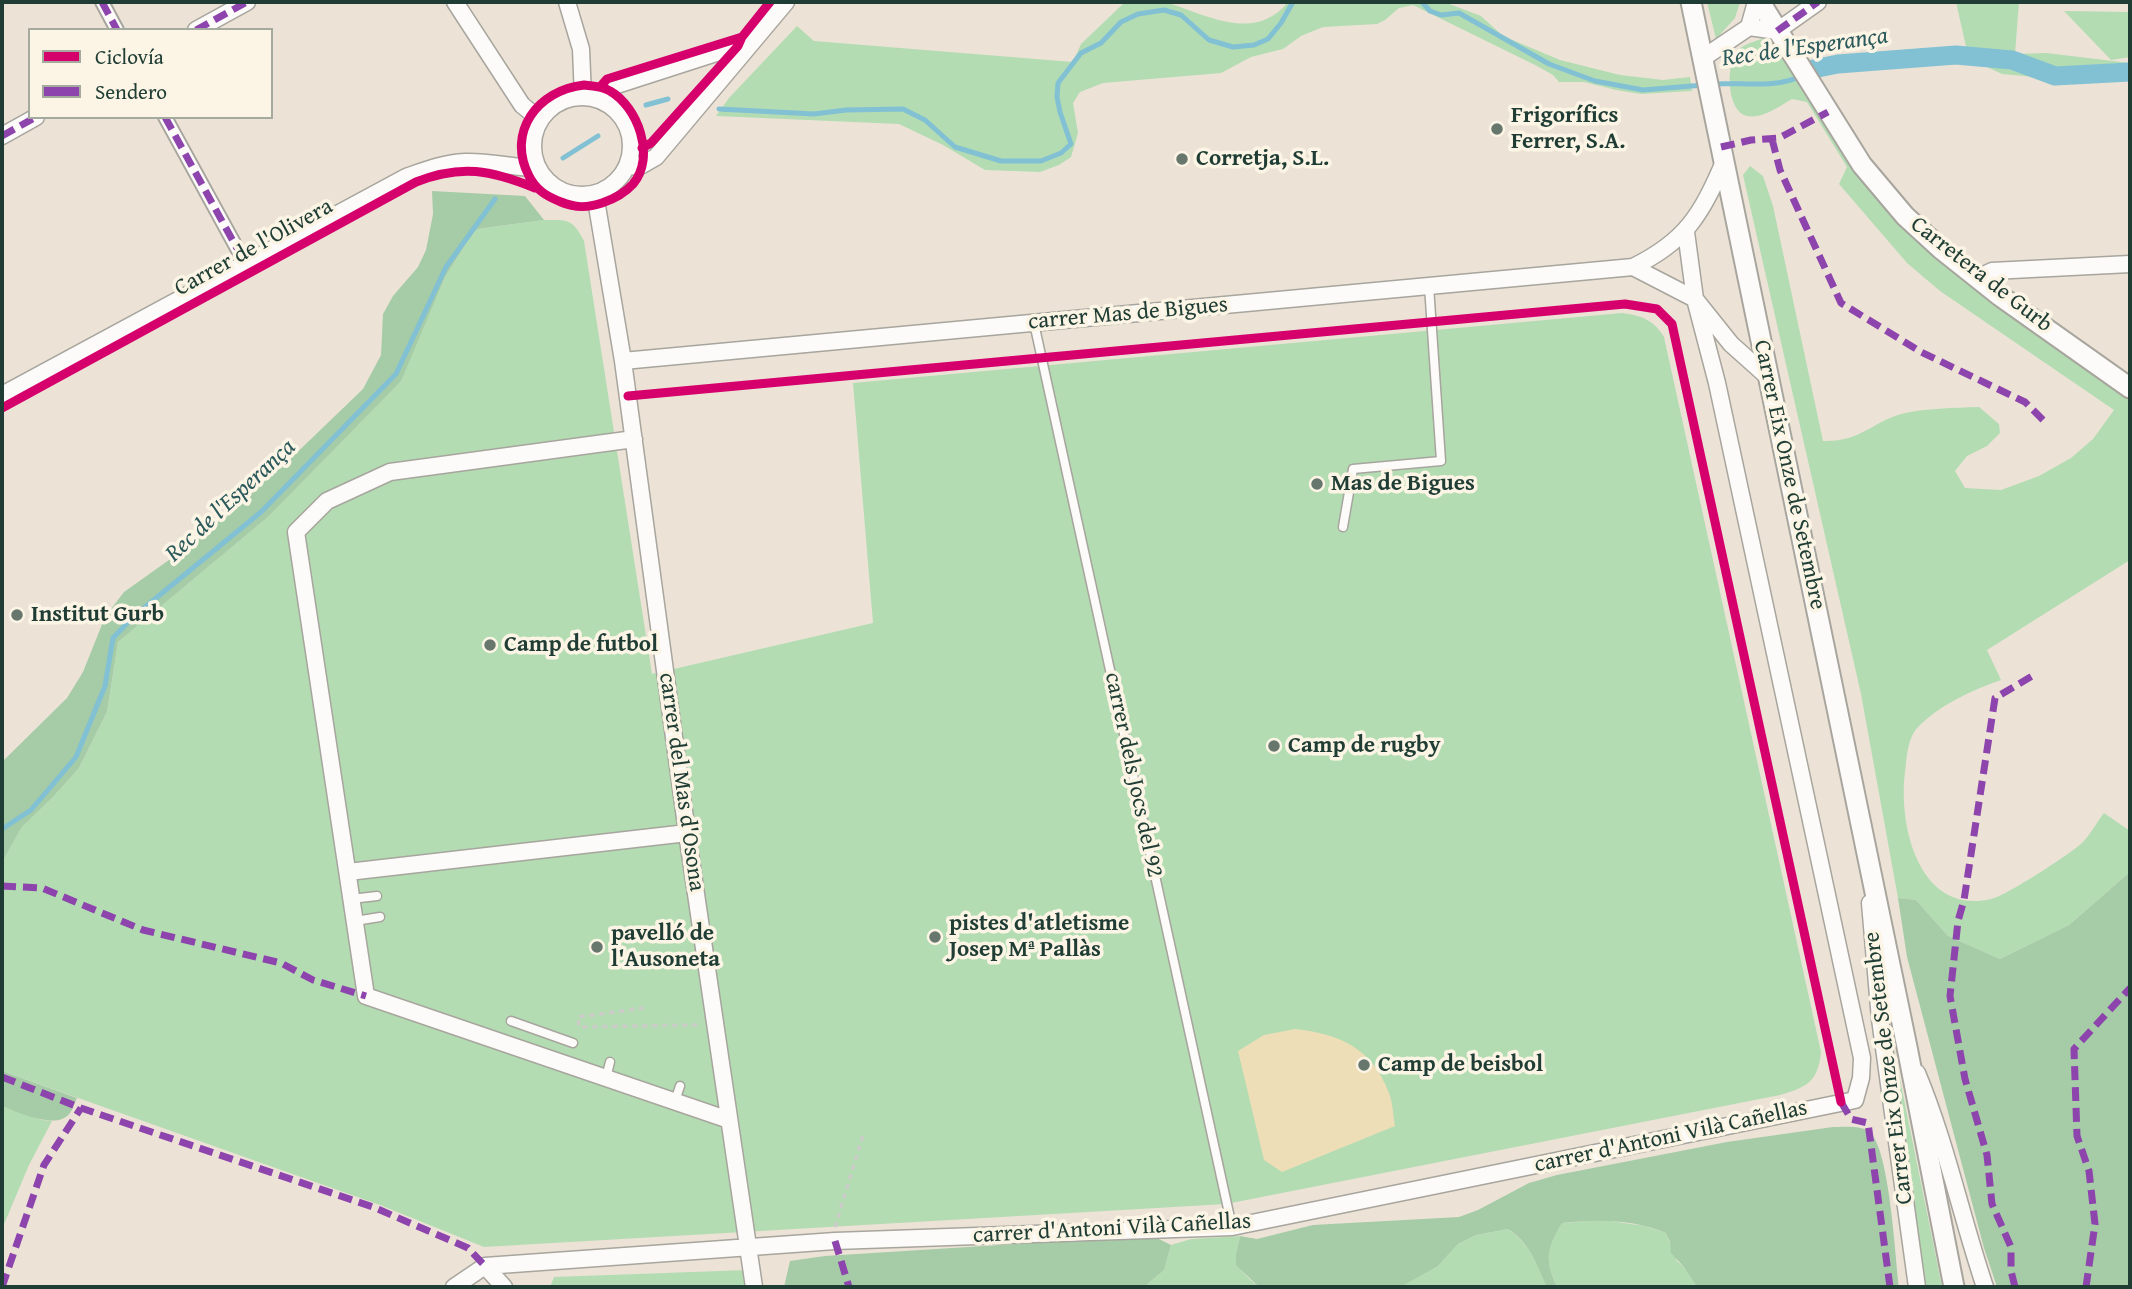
<!DOCTYPE html>
<meta charset="utf-8">
<style>
body{margin:0}
#map{position:relative;width:2132px;height:1289px;overflow:hidden;background:#ece3d6;font-family:"Gentium Book Plus",serif}
canvas{display:block}
.frame{position:absolute;inset:0;border:4px solid #1f3d34;pointer-events:none}
.legend{position:absolute;left:28px;top:28px;width:245px;height:91px;box-sizing:border-box;background:#fcf5e5;border:2px solid #a4ab9e;margin:0;padding:9px 12px;list-style:none;font-size:21px;color:#1f3d34}
.legend li{display:flex;align-items:center;gap:14px;height:35px}
.legend b{width:35px;border:2px solid #a4ab9e}
</style>
<div id="map">
<canvas width="2132" height="1289"></canvas>
<div class="frame"></div>
<ul class="legend">
<li><b style="height:9px;background:#d6006c"></b>Ciclovía</li>
<li><b style="height:9px;background:#8e44ad"></b>Sendero</li>
</ul>
</div>
<script>
const ctx = document.querySelector('canvas').getContext('2d');
ctx.lineJoin = 'round';
function paint(path, color) { ctx.fillStyle = color; ctx.fill(path, 'evenodd'); }
function stroke(path, color, width, dash) { ctx.strokeStyle = color; ctx.lineWidth = width; ctx.lineCap = dash ? 'butt' : 'round'; ctx.setLineDash(dash || []); ctx.stroke(path); }
function drawText(font, color, halo, rows, align = 'center') {
  ctx.font = font + ' "Gentium Book Plus",serif'; ctx.lineWidth = 7; ctx.setLineDash([]); ctx.textBaseline = 'middle'; ctx.strokeStyle = halo; ctx.fillStyle = color; for (const [text, x, y, turn = 0] of rows) {
    ctx.save(); ctx.translate(x, y); ctx.rotate((+turn || 0) * Math.PI / 180); ctx.textAlign = isNaN(turn) ? turn : align; if (halo) ctx.strokeText(text, 0, 0); ctx.fillText(text, 0, 0); ctx.restore();
  }
}
paint(new Path2D(`
 M1125 2C1138 2 1156 0 1168 3 1207 15 1255 43 1288 2H1444L1481 16 1503 36 1560 60 1620 75 1663 80 1690 77 1692 91 1641 94 1616 90 1584 82H1559L1553 75 1537 66 1413 5 1399 8 1385 20 1377 24 1323 27 1301 36 1283 49 1251 57 1221 73 1103 83 1080 92 1073 103 1078 133 1071 157 1059 165 1040 172 985 170 943 145 899 124 716 116 729 98 797 26 814 41 1073 62 1081 44Z
 M1707 2H1740L1735 18 1716 39Z
 M1956 2H2019L2015 54 2046 53 2130 63V76L2057 79 2002 74 1972 60 1956 59 1865 63 1824 69 1822 61C1870 54 1919 44 1967 51Z
 M2064 11 2130 12V57L2111 60Z
 M1790 30 1811 71 1868 163 1909 213 2036 317 2130 383V560L1987 650 2001 680C1972 690 1940 705 1918 727 1907 739 1907 757 1905 772 1898 825 1919 916 1991 899 2006 896 2070 854 2082 843 2090 835 2097 822 2104 813L2130 831V872L2069 925 2000 959 1948 936 1916 900 1898 898 1861 694 1743 175 1750 166 1763 176 1773 206 1823 441C1861 442 1870 423 1901 414 1925 408 1954 408 1979 407L1999 424 2000 433 1987 446 1967 456 1955 471 1965 488 2001 490 2039 476 2071 458 2093 439 2114 410 1940 291 1907 263 1839 184 1847 167 1807 102 1792 99C1779 106 1764 119 1747 116 1726 112 1725 61 1739 49 1749 41 1777 35 1790 30Z
 M544 220C568 220 572 218 584 241L652 674 873 623 853 383 1622 313C1640 315 1654 320 1664 337L1821 1052C1818 1082 1807 1087 1780 1095L1226 1204 484 1247 380 1205 2 1071V862L22 827 52 798 79 768 107 712 118 642 268 517 400 381 445 277 469 239 477 229Z
 M1890 1030 1942 1287H1926Z
 M2 1106 42 1120 52 1121 29 1165 2 1229Z
 M1603 1220 1645 1226 1666 1233 1677 1261 1684 1267 1697 1287H1557C1544 1258 1546 1249 1562 1223Z
 M1508 1229C1530 1245 1537 1263 1547 1287H1401L1438 1266 1458 1244 1476 1235Z
 M1240 1236C1234 1262 1238 1270 1259 1287H1144L1164 1270 1171 1245 1191 1239Z
 M747 1270 750 1287H550L554 1277Z`), '#b3dcb3');
paint(new Path2D(`
 M432 191 525 196 544 220 477 229 469 239 445 277 401 381 268 517 118 642 107 712 79 768 52 798 22 827 2 862V762L67 698 83 672 105 617 124 592 176 555 284 465 363 389 381 355 383 314 393 296 418 267 426 250 433 214Z
 M2130 872V1287H1997L1984 1248 1907 957 1898 898 1916 900 1948 936 2000 959 2069 925Z
 M2 1071 77 1098C74 1103 73 1109 70 1113 57 1131 18 1112 2 1106Z
 M1833 1127C1843 1127 1862 1125 1870 1132 1890 1152 1895 1256 1899 1287H1697L1684 1267 1671 1253 1670 1242 1666 1233C1634 1219 1596 1219 1562 1223 1547 1248 1544 1259 1557 1287H1547C1536 1264 1531 1244 1508 1229L1476 1235 1458 1244 1438 1266 1401 1287H1259L1236 1265V1255L1240 1236 1257 1239 1313 1225 1459 1217 1478 1210 1529 1183 1557 1175 1727 1142Z
 M1143 1236 1159 1239 1171 1245 1164 1270 1144 1287H784L790 1261 825 1256Z`), '#a5cba7');
paint(new Path2D(`
 M1295 1029C1340 1034 1372 1048 1389 1093 1393 1103 1393 1116 1395 1126L1282 1172 1264 1160 1238 1051 1264 1035Z`), '#eddeb7');
stroke(new Path2D(`
 M1422 2 1430 11 1441 15 1459 13 1549 64 1595 81 1643 90 1704 85
 M1714 84C1741 82 1776 89 1801 76
 M646 105 668 99
 M719 109 814 114 846 110 903 109 925 120 955 147 1001 161H1041L1061 153 1071 144 1060 112 1057 97 1058 83 1081 53 1101 43 1121 22 1138 14 1164 10 1181 15 1209 40 1233 47 1254 45 1268 39 1281 23 1293 2
 M563 158 598 136
 M2 829 31 810 76 757 105 686 113 638 133 617 261 512 396 374 446 267 495 199`), '#82c1d4', 5);
stroke(new Path2D(`
 M1813 69 1838 64 1956 55 2012 60 2055 76 2130 72`), '#82c1d4', 19);
const service = new Path2D(`
 M1034 323 1232 1227
 M1343 527 1353 469 1441 461 1429 286
 M351 899 377 896
 M355 921 380 917
 M511 1021 573 1043
 M606 1078 610 1062
 M675 1101 680 1086`);
const pedestrian = new Path2D(`
 M102 2 117 30
 M165 117 245 263`);
const minor = new Path2D(`
 M455 2 522 105 540 120
 M567 2 581 49 583 97
 M1749 27 1777 31 1818 2
 M196 30 247 2
 M1703 58 1749 27 1756 2
 M533 146a49 49 0 1 1 98 0a49 49 0 1 1-98 0Z
 M602 101 614 86 738 46 750 38
 M2 136 36 117
 M627 167 642 165 656 157 786 2
 M595 194 623 361 687 833 754 1287
 M1633 267 1695 299 1731 344 1769 378
 M1977 278 1992 271 2130 264
 M623 361 1633 267C1686 241 1701 215 1724 162
 M2 395 406 177C426 170 444 163 465 162 490 161 513 168 537 168
 M634 439 390 472 327 501 296 532 366 996 729 1120
 M348 872 687 833
 M1870 903 1880 1019 1917 1287
 M1917 1073C1946 1142 1961 1216 1985 1287
 M485 1266 835 1241 1232 1227 1855 1100 1861 1078 1862 1058 1717 383 1695 299 1686 232
 M485 1266 504 1287
 M454 1287 485 1266`);
const tertiary = new Path2D(`
 M1691 2 1907 1047 1954 1287
 M1760 2 1862 165 1905 216 1941 249 2000 296 2130 388`);
stroke(service, '#a7a59d', 11);
stroke(pedestrian, '#a7a59d', 16);
stroke(minor, '#a7a59d', 19);
stroke(tertiary, '#a7a59d', 23);
stroke(new Path2D(`
 M644 1008 578 1017 579 1027 700 1025
 M835 1227 863 1135`), '#cbcbc8', 3.5, [5, 5]);
stroke(service, '#fcfbf9', 8);
stroke(pedestrian, '#fcfbf9', 12);
stroke(minor, '#fcfbf9', 16);
stroke(tertiary, '#fcfbf9', 19);
stroke(new Path2D(`
 M102 2 117 30
 M196 30 247 2
 M1777 31 1818 2
 M165 117 245 263
 M2 136 36 117
 M1772 139 1780 170 1841 303 1921 352 2025 402 2045 422
 M1721 147 1751 140 1779 138 1828 112
 M2 886 42 888 143 930 281 963 313 980 366 996
 M2 1077 81 1108 373 1207 468 1248 485 1266
 M1841 1102 1851 1119 1868 1123 1890 1287
 M835 1241 849 1287
 M2 1287 44 1165 81 1108
 M2015 1287 2011 1271V1247L1992 1204 1987 1155 1965 1079 1950 996 1958 921 1964 900 1995 698 2034 675
 M2086 1287 2095 1224 2089 1171 2077 1136 2074 1049 2130 988`), '#8e44ad', 7, [14, 7]);
stroke(new Path2D(`
 M584 85C593 86 602 86 610 91 638 107 656 157 633 184 624 194 614 199 602 203 587 208 575 208 561 202 546 196 536 190 529 176 506 132 538 90 584 85Z
 M600 87 607 79 742 37
 M642 148 651 143 738 46 742 37 770 2
 M628 396 1625 304 1657 309 1672 324 1841 1102
 M2 408 416 182C461 164 491 170 535 188`), '#d6006c', 9);
for (const [x, y, r, color] of [
 [1497,129,7,"#67776d"],
 [1182,159,7,"#67776d"],
 [1317,484,7,"#67776d"],
 [17,615,7,"#67776d"],
 [490,645,7,"#67776d"],
 [1274,746,7,"#67776d"],
 [935,937,7,"#67776d"],
 [597,947,7,"#67776d"],
 [1364,1065,7,"#67776d"]
]) { const dot = new Path2D(); dot.arc(x, y, r, 0, 2 * Math.PI); ctx.fillStyle = color; ctx.fill(dot); stroke(dot, '#fcf5e5', 2.5); }
drawText('bold 23px', '#1f3d34', '#fcf5e5', [
 ["Frigorífics",1511,116],
 ["Ferrer, S.A.",1511,142],
 ["Corretja, S.L.",1196,159],
 ["Mas de Bigues",1331,484],
 ["Institut Gurb",31,615],
 ["Camp de futbol",504,645],
 ["Camp de rugby",1288,746],
 ["pistes d'atletisme",949,924],
 ["Josep Mª Pallàs",949,950],
 ["pavelló de",611,934],
 ["l'Ausoneta",611,960],
 ["Camp de beisbol",1378,1065]
], 'left');
drawText('23px', '#1f3d34', '#fcf5e5', [
 ["Carrer de l'Olivera",254,248,-29],
 ["Carretera de Gurb",1981,275,38],
 ["carrer Mas de Bigues",1128,314,-5],
 ["Carrer Eix Onze de Setembre",1789,475,78],
 ["carrer dels Jocs del 92",1133,775,78],
 ["carrer del Mas d'Osona",681,782,82],
 ["Carrer Eix Onze de Setembre",1889,1068,-97],
 ["carrer d'Antoni Vilà Cañellas",1671,1137,-12],
 ["carrer d'Antoni Vilà Cañellas",1112,1229,-3]
]);
drawText('italic 24px', '#2c5a5c', '#fcf5e5', [
 ["Rec de l'Esperança",1805,48,-8],
 ["Rec de l'Esperança",231,501,-43]
]);
</script>
